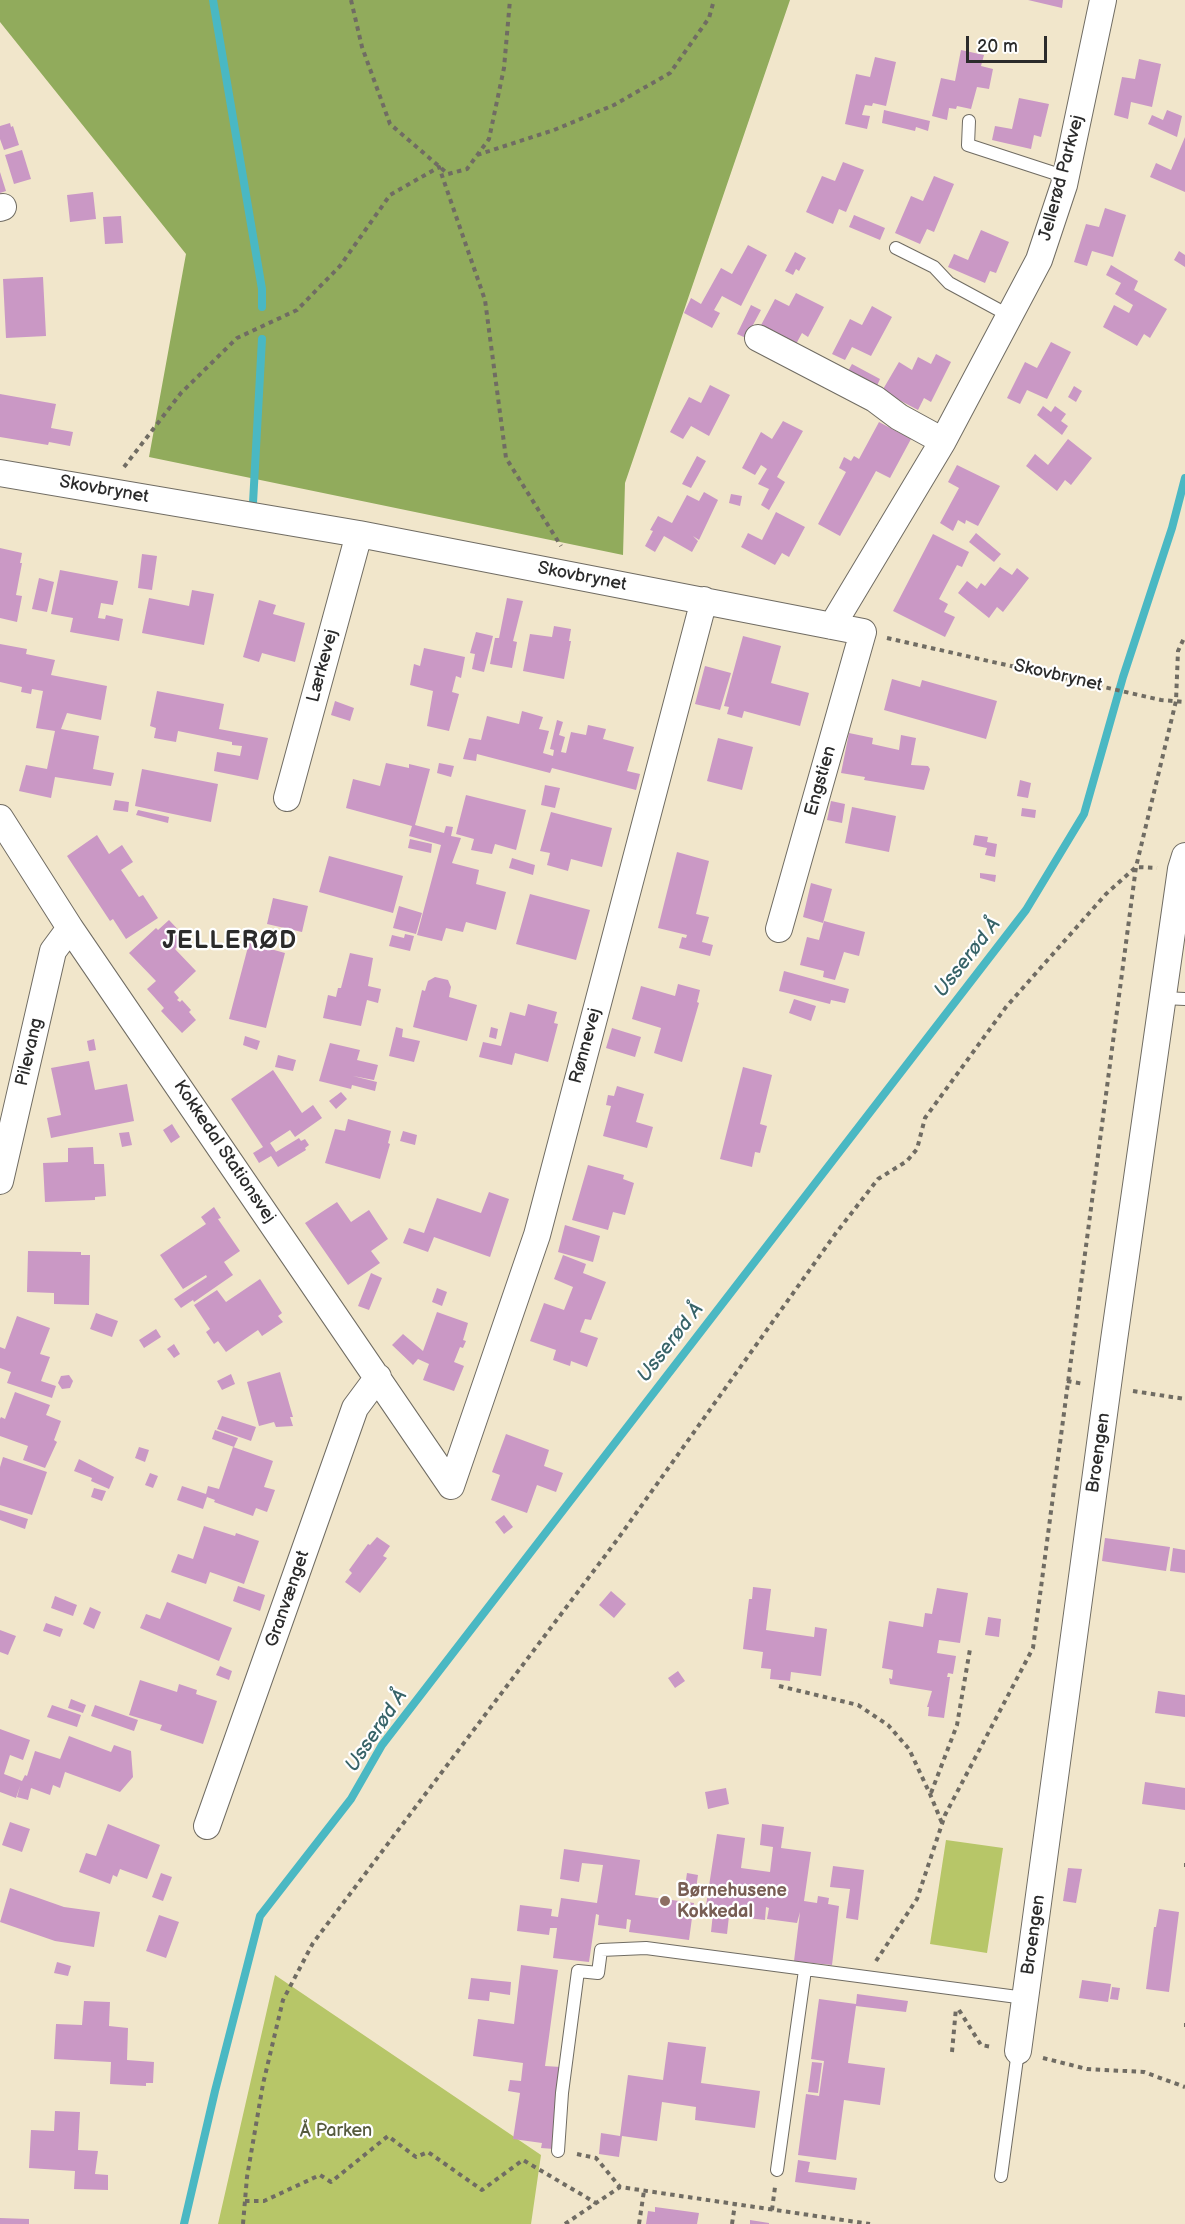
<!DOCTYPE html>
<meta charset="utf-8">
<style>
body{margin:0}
#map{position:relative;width:1185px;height:2224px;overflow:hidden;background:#f1e6cb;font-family:"Balsamiq Sans",sans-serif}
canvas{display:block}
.scale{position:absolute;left:966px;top:36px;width:81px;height:27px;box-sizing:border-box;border:3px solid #2b2b2b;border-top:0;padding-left:8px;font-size:18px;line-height:21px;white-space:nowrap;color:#2b2b2b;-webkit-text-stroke:4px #fff;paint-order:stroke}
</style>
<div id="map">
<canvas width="1185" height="2224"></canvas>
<div class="scale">20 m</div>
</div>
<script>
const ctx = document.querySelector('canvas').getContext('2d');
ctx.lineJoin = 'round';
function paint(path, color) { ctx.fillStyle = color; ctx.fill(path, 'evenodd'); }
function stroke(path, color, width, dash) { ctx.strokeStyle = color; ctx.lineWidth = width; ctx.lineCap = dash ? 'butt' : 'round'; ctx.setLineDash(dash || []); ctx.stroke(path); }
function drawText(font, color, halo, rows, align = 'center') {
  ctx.font = font + ' "Balsamiq Sans",sans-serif'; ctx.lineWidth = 4.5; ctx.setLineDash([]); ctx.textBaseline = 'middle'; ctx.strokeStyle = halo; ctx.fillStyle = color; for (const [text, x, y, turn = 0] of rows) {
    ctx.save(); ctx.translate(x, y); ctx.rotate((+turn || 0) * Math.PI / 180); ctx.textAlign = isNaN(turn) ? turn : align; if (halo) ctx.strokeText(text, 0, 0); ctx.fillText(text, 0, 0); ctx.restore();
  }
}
paint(new Path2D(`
 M946 1840 1003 1848 987 1953 930 1944Z
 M275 1975 541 2155 531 2224H218Z`), '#b7c668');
paint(new Path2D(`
 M0 0H790L625 483 623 555 149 457 186 254 0 22Z`), '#91ab5c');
stroke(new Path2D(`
 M213 0 262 289V307
 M253 503 262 339
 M184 2224 215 2091 260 1916 351 1799 382 1745 1026 910 1084 814 1123 677 1172 528 1185 478`), '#4ab8c3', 8);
paint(new Path2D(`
 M1028 0H1063L1062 8Z
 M961 50 984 55 981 66 993 69 989 89 977 87 971 109 957 106 956 109 949 108 947 120 932 116 941 78 955 81Z
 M875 57 896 62 886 106 873 103 872 106 865 105 862 115 870 116 867 129 845 124 856 74 870 77Z
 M1139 59 1161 64 1152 107 1131 102 1128 119 1114 115 1122 77 1135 79Z
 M1019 98 1049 104 1041 137 1034 135 1031 149 992 140 995 126 1012 129Z
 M884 110 930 121 928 131 916 127 915 131 882 123Z
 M1167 110 1182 116 1177 137 1148 124 1152 115 1163 120Z
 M10 123 11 127 13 126 19 145 4 150 0 139V126Z
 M1185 137V192L1150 177 1156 163 1171 170Z
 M22 150 31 179 14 184 5 155Z
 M843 162 864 170 846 212 839 209 833 224 806 212 822 176 835 181Z
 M0 172 6 191 0 193Z
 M934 176 954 184 934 232 927 229 920 244 895 233 911 196 923 201Z
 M93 192 96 219 70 222 67 195Z
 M1105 208 1126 215 1113 257 1092 251 1087 266 1074 262 1086 224 1099 227Z
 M854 215 885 228 880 240 849 227Z
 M121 216 123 243 105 244 103 217Z
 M981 230 1009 242 996 273 990 271 985 283 948 267 954 254 968 260Z
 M748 245 767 255 741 306 722 296 714 310 720 313 712 328 684 313 691 298 701 304 721 268 732 274Z
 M1179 251 1185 255V267L1174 260Z
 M795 252 806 258 799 271 796 269 793 275 785 271Z
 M1111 265 1138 281 1134 290 1167 309 1150 338 1144 334 1137 346 1103 327 1114 305 1129 313 1133 305 1115 294 1121 283 1106 275Z
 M43 277 46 336 6 338 3 279Z
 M796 293 824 307 808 337 802 333 795 346 760 327 775 299 789 306Z
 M751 305 761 310 746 338 737 334Z
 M872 306 892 317 871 356 852 347 845 360 832 354 850 319 862 325Z
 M1051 342 1071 352 1047 399 1027 390 1020 404 1007 398 1025 362 1037 368Z
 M936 354 951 362 931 402 924 398 918 410 882 391 899 362 912 370 918 357 931 364Z
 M852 364 880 379 876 388 847 373Z
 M710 385 730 395 709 436 691 426 683 439 670 432 689 397 701 403Z
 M1074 386 1082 391 1076 402 1068 397Z
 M0 394 56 404 51 428 73 432 70 446 49 442 48 445 0 437Z
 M1043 406 1051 412 1055 406 1066 414 1061 421 1068 426 1062 435 1037 415Z
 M783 421 803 431 777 477 785 482 769 510 761 505 769 489 758 484 767 469 761 465 755 475 742 468 761 432 772 439Z
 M879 422 911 439 890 478 876 471 840 536 818 524 846 472 839 468 844 457 851 461 854 456 859 459Z
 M1068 439 1092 458 1071 485 1065 480 1057 491 1026 466 1035 454 1048 465Z
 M697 456 706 461 691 488 682 484Z
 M957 465 1000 486 978 526 966 520 965 524 958 520 953 531 940 523 959 488 948 482Z
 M704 492 718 500 699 540 693 536 698 541 692 552 664 536 655 552 645 546 653 531 650 530 658 516 672 523 687 495 699 501Z
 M731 494 742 496 740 506 729 503Z
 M776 512 805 527 789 557 782 553 775 565 741 547 748 533 762 540Z
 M976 533 1001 554 994 562 969 542Z
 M933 534 969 552 962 567 957 565 939 599 948 604 944 612 955 617 945 637 893 611Z
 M0 548 22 553 20 563H22L16 595 22 596 17 622 0 618Z
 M142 554 157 556 152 590 138 588Z
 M1000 567 1012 575 1017 568 1029 578 1003 612 997 607 989 618 958 593 967 581 977 589 981 583 985 586Z
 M60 570 118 581 113 605 101 603 98 618 105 619 106 615 123 619 119 641 70 632 73 618 51 614Z
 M39 578 54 582 47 612 32 609Z
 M192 590 214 594 204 645 142 633 149 598 189 606Z
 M507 598 523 601 513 641 517 642 512 668 490 664 495 638H499Z
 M259 600 276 605 273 614 305 623 295 662 262 653 259 662 243 657Z
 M554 626 571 629 569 641H571L564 679 523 671 530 634 552 637Z
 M476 632 493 636 484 672 472 669 475 654 470 653Z
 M743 636 781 646 771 683 809 693 800 726 744 711 742 718 727 714 729 707 724 706Z
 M0 644 27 649 26 654 55 660 51 675 107 686 101 720 67 713 61 729 99 736 93 769 114 773 111 786 55 777 51 798 19 791 26 765 47 769 55 731 36 728 43 691 32 689 31 694 21 692 22 687 0 682Z
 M424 648 465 657 461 678 456 676 452 692 459 694 449 731 427 726 433 691 410 685 414 664 420 666Z
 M705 666 731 673 720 710 695 704Z
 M892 679 920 687 922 680 997 701 986 739 884 710Z
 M157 691 224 704 219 729 268 738 258 780 214 771 217 752 240 756 242 746 232 745V742L178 731 176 742 154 738 156 728 150 726Z
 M335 701 354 708 350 721 331 715Z
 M522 711 543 717 539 729 549 731 543 753 553 756 554 750 550 749 557 720 563 722 559 735 565 737 561 752 566 753 571 732 586 735 588 725 606 729 603 739 634 747 627 771 640 774 636 790 552 768 550 773 477 754 476 761 463 759 469 738 481 740 487 716 519 724Z
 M849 733 873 738 872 744 899 750 901 735 916 738 911 765 928 766 930 769 924 790 864 780 865 777 841 773Z
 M718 738 753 747 742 790 707 781Z
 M386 763 409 768V764L430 769 415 825 444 833 446 826 453 827 451 836 461 838 452 863 479 870 476 884 506 892 496 930 466 922 463 932 446 928 442 941 417 935 441 845 409 836 412 826 346 808 353 779 380 786Z
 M439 763 454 766 451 777 437 773Z
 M142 769 218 784 211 822 135 806Z
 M1020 780 1031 783 1028 798 1017 796Z
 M545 785 560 788 555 808 541 805Z
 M466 795 526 810 516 850 495 844 492 854 471 850 474 839 456 834Z
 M115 800 129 802 128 812 113 810Z
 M831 801 845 804 842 823 827 820Z
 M852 807 896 816 889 852 845 843Z
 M1022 808 1036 810 1035 818 1021 816Z
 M138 810 169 817 168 823 136 815Z
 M551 812 612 828 602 867 571 859 568 871 547 865 550 853 540 851Z
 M97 835 109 854 122 845 133 862 121 870 139 897 143 895 158 918 126 939 113 919 110 921 67 856Z
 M975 835 988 837 987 842 997 844 995 857 985 855 987 848 973 845Z
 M410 839 432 844 431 853 408 848Z
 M677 852 709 861 696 914 709 917 702 942 713 945 710 956 679 948 682 937 686 938 687 935 658 928Z
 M329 856 403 876 393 913 319 892Z
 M512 858 535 865 533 875 509 868Z
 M980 873 996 875 995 882 980 878Z
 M811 883 832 889 823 923 803 917Z
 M530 894 590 910 576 960 516 944Z
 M273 898 308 906 302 932 267 924Z
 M399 906 422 913 416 934 393 928Z
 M169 920 186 938 175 949 196 971 174 992 179 998 177 1000 180 1002 182 1000 191 1010 189 1012 196 1020 182 1033 161 1011 164 1008 147 989 156 981 129 953 156 928 158 930Z
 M824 921 865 932 859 956 844 952 835 980 823 977 824 971 800 965 807 937 819 940Z
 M405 934 414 936 410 951 389 946 392 935 404 938Z
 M249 943 285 953 266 1028 229 1019Z
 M350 953 373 958 368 986 381 989 378 1003 367 1000 361 1026 323 1018 328 995 336 997 338 988H341Z
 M784 971 849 989 845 1003 831 1000 830 1004 779 991Z
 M435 977 448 980 451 987 449 997 477 1005 467 1041 413 1027 422 990 425 991 428 981Z
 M678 984 700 990 697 1002 699 1003 682 1062 654 1053 661 1028 632 1019 641 986 675 996Z
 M794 999 816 1006 811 1021 789 1013Z
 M528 1004 557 1012 554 1023 558 1024 548 1062 515 1053 512 1065 479 1057 483 1042 501 1046 510 1012 525 1016Z
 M396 1027 403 1029 402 1037 420 1041 414 1062 389 1056Z
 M491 1027 498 1029 496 1039 489 1037Z
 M612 1028 641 1037 635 1057 606 1048Z
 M245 1036 260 1041 257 1050 243 1045Z
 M94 1039 96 1050 89 1051 87 1041Z
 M330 1043 360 1050 357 1060 378 1065 374 1080 353 1076 377 1082 375 1091 352 1085 351 1089 319 1081Z
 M278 1055 296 1060 293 1071 275 1067Z
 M89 1061 95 1090 127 1084 134 1121 51 1138 47 1118 61 1115 51 1068Z
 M743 1067 772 1075 760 1124 767 1126 760 1153 755 1152 752 1167 720 1159Z
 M273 1070 302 1113 313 1105 322 1118 295 1137 290 1130 270 1143 276 1152 299 1138 301 1141 305 1139 309 1145 305 1148 306 1150 278 1167 271 1156 259 1163 253 1153 263 1147 231 1099Z
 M617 1086 644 1094 636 1122 653 1127 647 1148 603 1136 611 1106 606 1105 608 1095 614 1096Z
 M341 1092 347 1099 336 1109 329 1101Z
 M348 1119 391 1131 388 1143 390 1144 380 1179 325 1163 335 1129 345 1131Z
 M172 1124 180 1137 171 1143 163 1130Z
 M403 1131 417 1135 415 1145 400 1141Z
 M129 1132 132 1145 122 1147 119 1133Z
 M93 1147 94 1164H104L106 1196 95 1197V1200L45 1202 43 1163 68 1162V1148Z
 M588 1165 624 1175 623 1179 634 1183 625 1215 613 1212 608 1230 572 1220Z
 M489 1192 509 1199 490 1257 434 1237 428 1252 403 1243 409 1228 424 1233 437 1198 481 1213Z
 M337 1202 351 1222 369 1210 388 1239 371 1251 380 1263 348 1285 305 1223Z
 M214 1207 221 1218 218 1219 240 1251 224 1262 233 1275 194 1302 193 1300 181 1308 174 1299 207 1277 206 1275 183 1289 160 1255 206 1224 201 1217Z
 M565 1225 600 1236 593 1262 558 1252Z
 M28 1251 81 1252V1255H90L89 1305 54 1304V1293L27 1292Z
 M563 1255 586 1264 583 1273 606 1282 591 1320 585 1319 580 1332 598 1338 587 1367 571 1361 570 1366 553 1360 556 1350 530 1341 544 1303 564 1310 573 1287 554 1279Z
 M371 1273 382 1278 369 1310 358 1306Z
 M260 1279 282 1313 278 1316 283 1322 262 1336 258 1330 226 1352 218 1341 214 1344 206 1332 210 1329 194 1305 217 1290 226 1302Z
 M437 1288 447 1292 442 1306 432 1302Z
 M437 1312 468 1323 463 1340 466 1341 463 1348 460 1347 454 1362 464 1366 454 1391 423 1380 429 1364 418 1359 413 1365 392 1345 403 1334 423 1351Z
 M96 1313 118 1321 112 1337 90 1329Z
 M17 1316 50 1328 40 1354 50 1357 41 1381 56 1386 52 1398 7 1383 11 1372 0 1368V1347L5 1349Z
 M156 1329 161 1337 144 1348 139 1340Z
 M174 1344 180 1354 174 1358 167 1349Z
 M280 1372 293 1417H290L293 1426 276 1427 274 1422 259 1426 247 1382Z
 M231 1374 235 1384 222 1390 217 1381Z
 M69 1375 73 1381 70 1388 62 1389 58 1383 61 1376Z
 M15 1392 50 1405 46 1415 61 1421 54 1440 57 1442 45 1468 23 1460 28 1446 0 1436V1419L1 1417 5 1419Z
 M222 1416 256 1427 251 1441 217 1429Z
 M215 1430 238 1438 234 1447 212 1439Z
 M506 1434 549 1450 544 1466 563 1473 556 1492 537 1485 527 1513 491 1500 500 1475 492 1472Z
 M139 1447 149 1450 145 1462 135 1458Z
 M233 1447 273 1461 264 1487 275 1490 267 1512 256 1508 253 1516 214 1502 215 1500 207 1497 203 1509 177 1500 182 1486 206 1494 208 1486 219 1489Z
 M3 1457 47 1472 32 1515 0 1505V1467Z
 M79 1459 114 1477 109 1489 91 1481 92 1478 74 1471Z
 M150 1473 158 1476 153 1488 145 1485Z
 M94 1488 106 1491 102 1501 91 1497Z
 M0 1510 28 1519 25 1529 0 1520Z
 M504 1515 513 1527 504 1534 495 1522Z
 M204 1526 235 1536 236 1533 259 1541 244 1584 210 1572 206 1584 171 1572 178 1554 193 1559Z
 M377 1537 390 1546 383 1556 387 1558 360 1593 345 1582 352 1573 349 1570 368 1544 370 1545Z
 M1105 1538 1170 1547 1166 1571 1102 1561Z
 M1173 1548 1185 1550V1573L1170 1571Z
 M238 1586 265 1595 260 1611 233 1601Z
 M753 1587 771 1589 766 1630 814 1637 815 1627 827 1629 821 1676 791 1672 790 1681 770 1679 771 1669 761 1668 763 1652 743 1649 749 1599H752Z
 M937 1588 968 1593 960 1643 939 1640 937 1653 956 1656 953 1674 948 1673 947 1677H950L944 1718 928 1716 929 1707H927L932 1691 890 1684 889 1678 892 1679 893 1670 882 1668 889 1621 923 1627 925 1613 932 1614Z
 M611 1591 626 1604 614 1618 599 1605Z
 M55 1596 77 1605 73 1616 51 1608Z
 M167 1602 232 1628 219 1661 140 1628 146 1614 160 1619Z
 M90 1607 101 1612 94 1629 83 1624Z
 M988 1617 1001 1619 999 1637 985 1635Z
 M46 1623 63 1629 60 1637 43 1631Z
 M0 1630 16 1636 8 1655 0 1652Z
 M220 1666 232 1671 229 1680 216 1675Z
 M678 1671 685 1681 675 1688 668 1678Z
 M140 1680 177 1692 179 1684 197 1690 196 1694 217 1701 203 1744 160 1730 162 1725 129 1715Z
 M1158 1691 1185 1695V1717L1155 1713Z
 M71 1699 86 1705 83 1713 68 1708Z
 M52 1705 81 1715 77 1727 47 1717Z
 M95 1705 138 1720 134 1731 91 1716Z
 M0 1729 30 1740 23 1760 10 1755 4 1774 22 1781 25 1775 27 1776 35 1751 60 1759 69 1736 111 1752 114 1745 131 1751 133 1777 120 1792 65 1772 60 1788 53 1785 50 1795 31 1788 28 1800 17 1797 20 1786 16 1798 0 1792Z
 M1145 1782 1185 1788V1810L1142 1804Z
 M726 1788 729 1804 708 1809 705 1792Z
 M10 1822 30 1829 22 1852 2 1845Z
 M108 1824 160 1845 147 1879 120 1869 117 1877 113 1875 110 1884 79 1872 86 1853 96 1856Z
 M762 1824 784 1827 781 1848 811 1852 804 1901 817 1903 818 1896 829 1898 828 1904 839 1906 832 1965 794 1961 800 1912 797 1923 767 1919 769 1908 766 1907 765 1920 729 1916 727 1934 711 1932 713 1913 705 1912 717 1834 745 1838 741 1868 770 1872 773 1847 760 1845Z
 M564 1849 640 1860 635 1895 694 1903 689 1940 629 1932 631 1920 627 1919 626 1929 598 1925 599 1915 596 1914 589 1962 553 1958 557 1928H550L549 1935 517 1931 520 1905 552 1909 551 1916 558 1917 561 1898 597 1903 603 1865 582 1863 579 1882 560 1879Z
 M833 1866 864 1870 858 1920 846 1918 850 1889 830 1887Z
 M1068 1868 1082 1869 1076 1903 1063 1901Z
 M161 1873 172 1877 163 1901 152 1897Z
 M687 1873 698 1875 695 1895 684 1893Z
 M10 1888 64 1907 100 1912 94 1947 55 1941 0 1922Z
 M1159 1909 1179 1912 1169 1992 1146 1989 1154 1927H1156Z
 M159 1915 179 1922 166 1958 146 1951Z
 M57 1962 71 1966 68 1976 54 1973Z
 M521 1965 558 1970 545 2066 561 2067 553 2125 557 2126 554 2149 541 2148 542 2143 513 2139 520 2093 508 2091 510 2080 521 2081 523 2063 473 2056 478 2019 514 2024Z
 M471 1978 511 1982 510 1995 490 1992 489 2001 468 1999Z
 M1082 1980 1111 1984 1108 2002 1079 1998Z
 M1112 1987 1120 1988 1118 2000 1110 1999Z
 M857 1994 908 2001 906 2012 856 2006 848 2063 885 2068 880 2105 844 2100 836 2160 798 2155 806 2094 819 2096 824 2061 811 2059 819 1999 856 2004Z
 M84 2001 110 2002 109 2026 128 2028 127 2060 154 2062 153 2083H146V2086L110 2084 111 2062 54 2059 56 2024 82 2025Z
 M668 2042 706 2047 701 2083 760 2091 755 2128 695 2120 696 2107 662 2102 657 2141 622 2136 619 2157 599 2154 601 2133 620 2136 628 2075 663 2080Z
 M812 2062 822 2063 818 2093 808 2092Z
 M55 2111 80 2112 78 2150 98 2151 95 2174 108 2175V2190L74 2189 75 2171 29 2168 31 2130 54 2131Z
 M798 2160 810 2162 808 2172 857 2178 855 2190 795 2182Z
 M655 2207 699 2213 697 2224H646L648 2211 655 2212Z
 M0 2218 29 2219V2224H0Z
 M750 2220 769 2223V2224H750Z`), '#ca98c5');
const lane = new Path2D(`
 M969 121 968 145 1066 177
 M896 248 934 267 949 283 1010 316
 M1163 998 1185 999
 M558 2151 562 2093 578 1971 598 1973 601 1950 646 1948 1025 1998
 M777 2170 805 1970
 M1001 2176 1018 2051`);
const street = new Path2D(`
 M0 208 3 207
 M758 338 875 399 899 417 943 441
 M0 473 359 534 863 632 779 929
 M832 626 943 441 1039 260 1064 185 1103 0
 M287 798 359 534
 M0 818 70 928 451 1486
 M0 1181 53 951 70 928
 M451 1486 537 1235 704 600
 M207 1826 355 1408 378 1377
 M1018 2051 1114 1340 1181 869 1185 856`);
stroke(lane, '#706c63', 14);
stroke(street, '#706c63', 28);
stroke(new Path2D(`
 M351 0 362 47 390 124 448 174 467 169 489 139 504 68 510 0
 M477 155 554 130 614 105 670 73 709 18 714 0
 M124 467 181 393 237 338 297 310 340 266 390 195 439 167 485 300 506 458 561 546
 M887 638 1161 700 1185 702
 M1067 1381 1084 1384
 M1133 1391 1185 1399
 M779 1686 858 1705 888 1725 909 1749 930 1794 942 1823
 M931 1793 957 1725 970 1649
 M1184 1865H1185
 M876 1961 917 1899 945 1815 1033 1648 1136 867 1176 701 1178 651 1185 636
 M959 2010 981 2045 992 2047
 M1184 2025H1185
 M952 2052 956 2008
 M1043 2058 1087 2069 1144 2072 1185 2087
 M577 2154 596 2158 620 2187
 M245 2201H264L320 2175 331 2182 388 2136 416 2157 428 2152 482 2190 523 2160 596 2203
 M772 2210 775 2187
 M243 2224 247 2177 263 2084 283 2000 313 1943 617 1540 836 1233 878 1179 907 1161 917 1149 925 1118 1006 1007 1106 894 1136 867 1157 868
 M565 2224 620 2187 870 2224
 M639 2224 644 2191
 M732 2224 735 2204`), '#706c63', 4, [4.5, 4.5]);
stroke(lane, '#fff', 12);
stroke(street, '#fff', 26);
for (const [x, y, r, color] of [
 [665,1901,6,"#8d6e63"]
]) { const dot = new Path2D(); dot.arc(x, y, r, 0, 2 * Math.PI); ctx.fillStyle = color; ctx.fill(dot); stroke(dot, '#fff', 2); }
drawText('18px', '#2b2b2b', '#fff', [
 ["Jellerød Parkvej",1062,178,-75],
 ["Skovbrynet",104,490,10],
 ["Skovbrynet",582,577,11],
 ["Lærkevej",323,666,-75],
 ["Skovbrynet",1058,676,13],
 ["Engstien",821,781,-74],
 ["Rønnevej",586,1046,-75],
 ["Pilevang",30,1052,-77],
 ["Kokkedal Stationsvej",224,1152,56],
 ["Broengen",1099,1453,-82],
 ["Granvænget",288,1599,-71],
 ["Broengen",1034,1935,-82]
]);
drawText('bold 18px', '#785e54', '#fff', [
 ["Børnehusene",677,1891],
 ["Kokkedal",677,1912]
], 'left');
drawText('18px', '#555a3d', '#fff', [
 ["Å Parken",336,2131]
]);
drawText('italic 20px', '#376368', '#fff', [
 ["Usserød Å",968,958,-52],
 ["Usserød Å",671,1343,-52],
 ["Usserød Å",377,1731,-56]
]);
ctx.letterSpacing = '1.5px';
drawText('bold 24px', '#2b2b2b', '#fff', [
 ["JELLERØD",230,942]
]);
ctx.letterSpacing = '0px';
</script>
